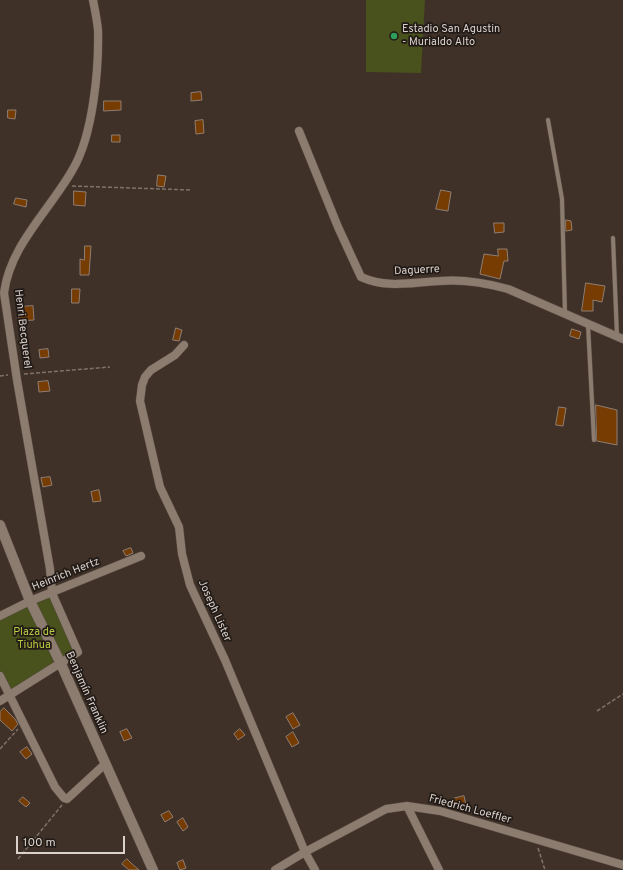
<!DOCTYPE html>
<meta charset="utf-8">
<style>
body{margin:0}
#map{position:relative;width:623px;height:870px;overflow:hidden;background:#3f3127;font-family:Overpass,sans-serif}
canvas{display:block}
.scale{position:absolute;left:16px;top:836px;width:109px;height:18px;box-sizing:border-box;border:2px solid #dad1cb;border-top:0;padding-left:5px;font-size:12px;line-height:14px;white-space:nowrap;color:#dad1cb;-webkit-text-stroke:3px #211a16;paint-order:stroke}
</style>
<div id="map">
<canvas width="623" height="870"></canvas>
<div class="scale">100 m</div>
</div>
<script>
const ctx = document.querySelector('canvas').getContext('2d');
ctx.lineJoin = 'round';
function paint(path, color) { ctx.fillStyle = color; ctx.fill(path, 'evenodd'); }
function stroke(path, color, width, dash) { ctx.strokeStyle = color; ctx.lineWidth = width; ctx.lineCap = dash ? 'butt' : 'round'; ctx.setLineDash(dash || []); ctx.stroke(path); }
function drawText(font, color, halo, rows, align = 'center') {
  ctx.font = font + ' Overpass,sans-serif'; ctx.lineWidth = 3.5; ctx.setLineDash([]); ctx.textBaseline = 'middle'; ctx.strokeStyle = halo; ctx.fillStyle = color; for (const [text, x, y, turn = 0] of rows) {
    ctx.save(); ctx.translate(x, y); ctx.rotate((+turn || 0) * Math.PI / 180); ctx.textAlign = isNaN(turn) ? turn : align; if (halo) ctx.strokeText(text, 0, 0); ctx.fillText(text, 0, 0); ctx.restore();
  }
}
paint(new Path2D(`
 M366 0H425L421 73 366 72Z
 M51 594 77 651 10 694 0 673V618Z`), '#49511d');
const building = new Path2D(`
 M201 92 202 100 191 101V93Z
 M104 101H121V110L104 111Z
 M8 110H16L15 119 8 118Z
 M203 120 204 133 196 134 195 121Z
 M112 135H120V142H112Z
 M158 175 166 176 164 187 157 186Z
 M441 190 451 192 448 211 436 209Z
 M74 191 86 192 85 206 74 205Z
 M16 198 27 200 26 207 14 204Z
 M566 220 571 221 572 230 566 231Z
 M494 223H504V232L495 233Z
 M85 246H91L89 275H80V259L84 260Z
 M498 249H507L508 261H504L500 279 480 274 484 254 498 256Z
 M586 283 605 286 602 302 593 300V311H582Z
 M72 289H80L79 303H72Z
 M33 306 34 320 19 321 18 307Z
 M176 328 182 330 179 341 173 340Z
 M572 329 581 332 579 339 570 336Z
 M48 349 49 357 40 358 39 350Z
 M48 381 50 391 39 392 38 382Z
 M596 405 617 410V445L597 441Z
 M559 407 566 408 563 426 556 425Z
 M50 477 52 485 43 487 41 478Z
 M99 490 101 501 93 502 91 492Z
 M131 548 133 553 126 556 123 551Z
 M4 708 15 719 18 724 12 731 0 720V712Z
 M293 713 300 725 293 729 286 717Z
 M127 729 132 738 124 741 120 732Z
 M240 729 245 735 238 740 234 734Z
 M293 732 299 743 292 747 286 737Z
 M27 747 32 754 26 759 20 752Z
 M464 796 466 805 455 808 452 799Z
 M23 797 30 803 26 807 19 801Z
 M169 811 173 817 165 822 161 815Z
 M183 818 188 827 183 831 177 822Z
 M127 859 131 863 139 870H129L122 864Z
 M183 860 186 868 180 870 177 863Z`);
paint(building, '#773c02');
stroke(building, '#8f7e73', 1);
const service = new Path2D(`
 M548 120 562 199 565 314
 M613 238 617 336
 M588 325 594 440`);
const minor = new Path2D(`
 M299 131 338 227 361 277C388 289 412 282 440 281 464 279 486 283 508 289L623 339
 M184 345 175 355 151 370 145 377 142 385 140 401 160 487 179 527 182 554 190 585 225 660 305 852 315 870
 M0 616 30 601 141 556
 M0 676 55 787 64 798 67 799 105 764
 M0 701 78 652 52 593 50 569 17 380 4 293C10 245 50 210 73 169 93 135 99 69 98 30 97 20 95 10 93 0
 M407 806 439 870
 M275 870 305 852 386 809 407 806 440 811 623 865`);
const tertiary = new Path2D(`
 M0 525 30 601 61 664 153 870`);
stroke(service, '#584d44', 5);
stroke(minor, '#584d44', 9);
stroke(tertiary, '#584d44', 11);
stroke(new Path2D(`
 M72 186 191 190
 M24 374 110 367
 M0 376 8 375
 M597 711 623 694
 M0 749 18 729
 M538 848 545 870
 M18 859 62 805`), '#7e726a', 1.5, [4, 2]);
stroke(service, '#8c7b6f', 4);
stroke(minor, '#8c7b6f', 8);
stroke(tertiary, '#8c7b6f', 10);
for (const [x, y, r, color] of [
 [394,36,4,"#2e9e5b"]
]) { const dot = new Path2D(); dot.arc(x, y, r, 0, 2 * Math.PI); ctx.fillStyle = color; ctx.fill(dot); stroke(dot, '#211a16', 1.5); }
drawText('11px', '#dad1cb', '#211a16', [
 ["Estadio San Agustin",402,30],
 ["- Murialdo Alto",402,43]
], 'left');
drawText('11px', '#dad1cb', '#211a16', [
 ["Daguerre",417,271,-3],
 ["Henri Becquerel",22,329,83],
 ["Heinrich Hertz",66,575,-22],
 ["Joseph Lister",214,611,66],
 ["Benjamín Franklin",86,693,66],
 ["Friedrich Loeffler",470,810,15]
]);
drawText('11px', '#b9cb42', '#211a16', [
 ["Plaza de",34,633],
 ["Tiuhua",34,646]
]);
</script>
